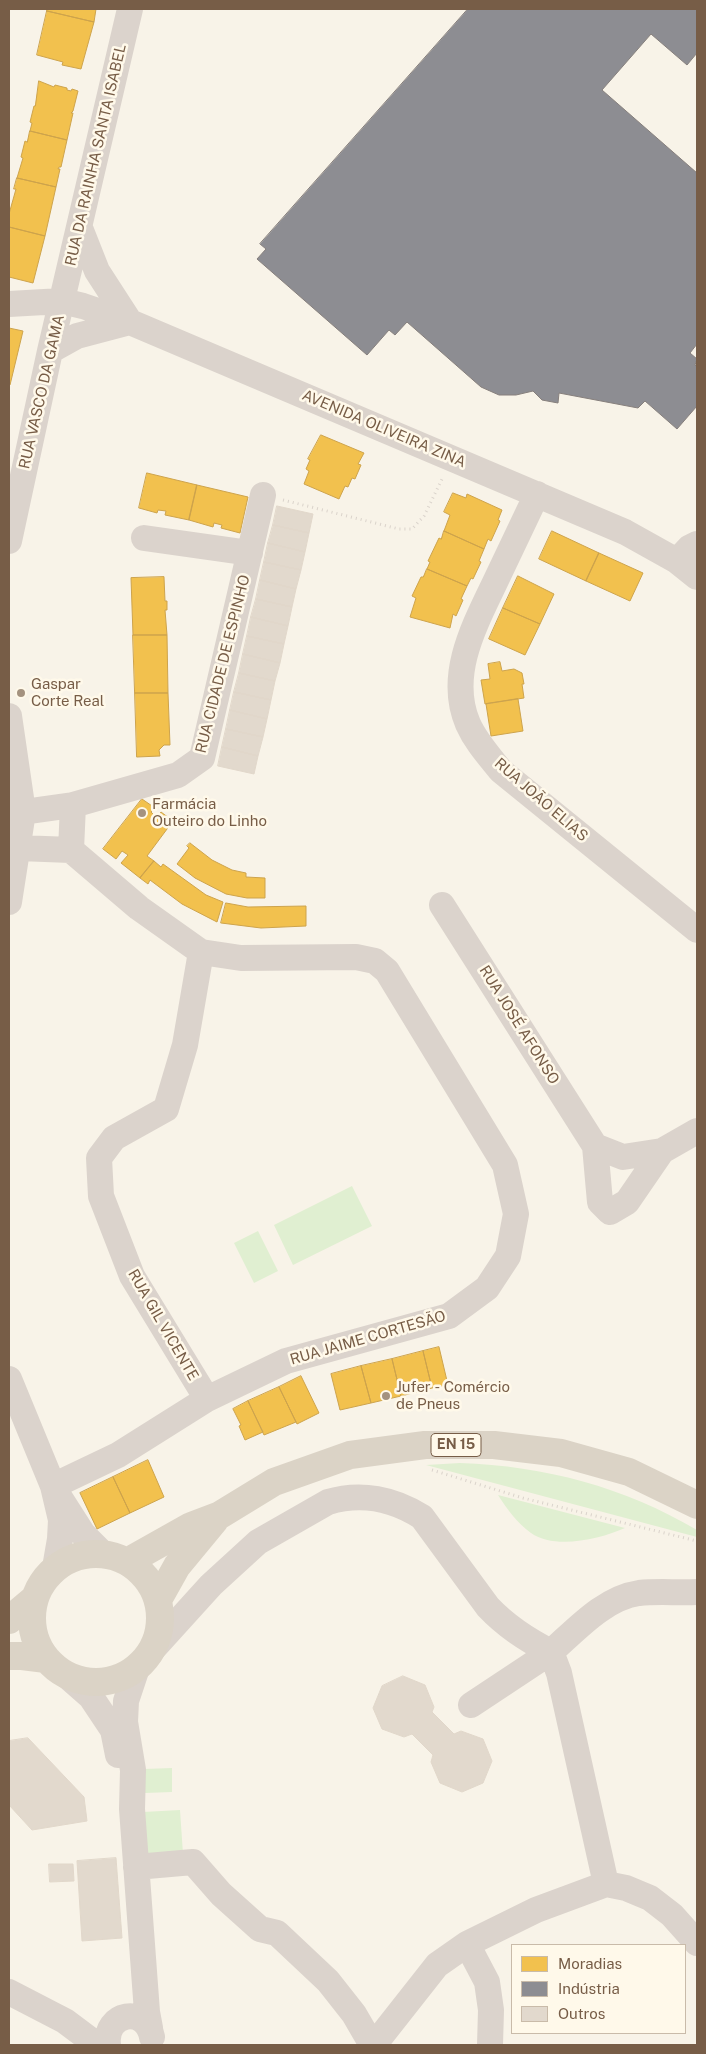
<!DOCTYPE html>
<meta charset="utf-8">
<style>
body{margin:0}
#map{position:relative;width:706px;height:2054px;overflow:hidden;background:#f8f3e8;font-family:"Public Sans",sans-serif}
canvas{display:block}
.frame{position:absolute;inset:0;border:10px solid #775d47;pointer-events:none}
.legend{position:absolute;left:511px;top:1944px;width:175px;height:90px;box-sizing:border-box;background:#fff9ea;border:1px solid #c9bba9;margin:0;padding:6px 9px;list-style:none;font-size:15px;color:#775d47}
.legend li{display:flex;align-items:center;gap:10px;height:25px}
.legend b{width:25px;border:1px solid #c9bba9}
</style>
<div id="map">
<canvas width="706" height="2054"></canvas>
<div class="frame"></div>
<ul class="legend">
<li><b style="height:14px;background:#f2c14e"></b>Moradias</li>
<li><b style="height:14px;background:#8d8d92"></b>Indústria</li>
<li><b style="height:14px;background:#e2d9cd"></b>Outros</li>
</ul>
</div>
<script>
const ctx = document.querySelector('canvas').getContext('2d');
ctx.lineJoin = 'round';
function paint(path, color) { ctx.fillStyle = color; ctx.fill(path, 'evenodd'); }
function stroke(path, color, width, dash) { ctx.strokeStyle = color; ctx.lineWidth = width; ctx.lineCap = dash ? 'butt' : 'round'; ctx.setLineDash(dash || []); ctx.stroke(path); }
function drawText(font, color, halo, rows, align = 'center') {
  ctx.font = font + ' "Public Sans",sans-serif'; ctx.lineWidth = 5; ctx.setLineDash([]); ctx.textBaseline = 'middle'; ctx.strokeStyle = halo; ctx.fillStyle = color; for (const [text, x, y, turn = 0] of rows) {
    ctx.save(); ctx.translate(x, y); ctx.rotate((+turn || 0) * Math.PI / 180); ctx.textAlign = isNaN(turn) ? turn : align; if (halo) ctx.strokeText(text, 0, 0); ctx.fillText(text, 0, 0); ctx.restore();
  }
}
paint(new Path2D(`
 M352 1186 372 1226 293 1265 274 1225Z
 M258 1231 278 1271 254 1283 234 1243Z
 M460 1463C545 1466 624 1487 697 1530V1537L426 1465Z
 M498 1495 625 1528C600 1539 555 1550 531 1533 517 1523 507 1509 498 1495Z
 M172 1768V1792L145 1793 144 1769Z
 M180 1810 183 1854 146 1857 143 1812Z`), '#e0efd1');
const homes = new Path2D(`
 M47 9H96L94 22 47 11Z
 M47 11 94 22 81 69 62 65 63 62 37 55Z
 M39 81 54 87 55 85 67 88V90L71 91 72 89 78 91 73 111 71 113H73L67 140 30 131 32 123 30 122 34 106H35Z
 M30 131 67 140 61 167H59L58 169H60L56 187 17 178 23 158 21 157 25 141 27 142Z
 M17 178 56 187 45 236 9 227V214L16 189H14Z
 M9 227 45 236 33 283 9 277Z
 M9 328 23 331 10 385H9Z
 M321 435 364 453 358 464 361 465 355 479 352 478 348 487 345 486 339 499 304 484 309 471 306 469 310 460 308 459Z
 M147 473 197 485 189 520 165 515 166 511 158 510 157 513 139 508Z
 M197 485 248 497 240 533 221 528 222 525 214 523 213 527 189 520Z
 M453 493 466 498 467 494 502 510 498 520 500 521 491 541 488 539 484 549 444 531 450 515 444 512Z
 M444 531 484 549 479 561 481 562 473 579 471 578 467 586 427 569 430 562 428 561 439 538 441 539Z
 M552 531 599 553 586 581 539 559Z
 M599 553 643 573 630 601 586 581Z
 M427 569 467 586 461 599 463 600 456 616 453 614 450 628 410 617 416 598 412 596 421 577H423Z
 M518 576 554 594 540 624 503 608Z
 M164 577 165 601H167V610H165L167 635H133L131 578Z
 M503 608 540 624 525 655 489 639Z
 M133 635H167L168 693H135Z
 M500 662 502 671 514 669 522 673 524 684H522L524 698 485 704 481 680 490 679 488 664Z
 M135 693H168L170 745H164L159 750 160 756 137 757Z
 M518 699 523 731 491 736 486 704Z
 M142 799 155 808 151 812 157 818 161 812 173 821 147 856 154 861 140 878 121 863 128 855 122 851 116 859 103 849Z
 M190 843 212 860 232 870 246 873V877L265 878V898H247L226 894 195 878 177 864 189 848 187 846Z
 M154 861 161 867 163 864 206 895 223 902 217 922 182 904 150 880 148 884 140 878Z
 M226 903 248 907 306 906V926L261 928 221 923Z
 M439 1347 448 1385 432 1388 423 1351Z
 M423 1351 432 1388 401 1396 392 1359Z
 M392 1359 401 1396 371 1403 361 1366Z
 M361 1366 371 1403 340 1410 331 1374Z
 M301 1376 319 1413 297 1424 279 1387Z
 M279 1387 296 1422 264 1435 248 1401Z
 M248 1401 263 1432 245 1440 239 1426 241 1425 233 1409Z
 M148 1460 164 1497 130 1513 113 1477Z
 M113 1477 130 1513 97 1529 80 1493Z`);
paint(homes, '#f2c14e');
stroke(homes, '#cda34c', 1);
const industry = new Path2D(`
 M468 9H697V53L687 65 651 34 602 90 697 173V344L690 353 697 359 695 365 697 367V406L677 429 645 401 638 408 559 393 558 403 542 400 533 391 516 395H499L481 387 407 322 395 335 389 330 367 355 257 259 266 249 260 244Z`);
paint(industry, '#8d8d92');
stroke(industry, '#867f7c', 1);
const building = new Path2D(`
 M277 506 313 514 309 533 273 525Z
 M273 525 309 533 305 552 268 543Z
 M268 543 305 552 301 570 264 562Z
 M264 562 301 570 296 589 260 580Z
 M260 580 296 589 292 607 256 599Z
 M256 599 292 607 288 626 251 617Z
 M251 617 288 626 284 644 247 636Z
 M247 636 284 644 280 663 243 654Z
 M243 654 280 663 275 681 239 673Z
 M239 673 275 681 271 700 234 692Z
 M234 692 271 700 267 719 230 710Z
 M230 710 267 719 263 737 226 729Z
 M226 729 263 737 258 756 222 747Z
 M222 747 258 756 254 774 218 766Z
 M403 1676 425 1685 434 1707 432 1712 454 1734 461 1731 483 1739 492 1761 483 1783 462 1792 440 1783 431 1762 433 1755 412 1734 404 1737 382 1729 373 1708 382 1686Z
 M28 1738 84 1797 87 1821 32 1830 9 1805V1741Z
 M116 1858 122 1938 82 1941 77 1861Z
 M49 1864H73L74 1881 50 1882Z`);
paint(building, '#e2d9cd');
stroke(building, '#e1d7ca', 1);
stroke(new Path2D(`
 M283 500 399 529H412L424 516 443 477
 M432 1470 523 1498 697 1541`), '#dad3cb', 3, [1, 4]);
stroke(new Path2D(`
 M80 228 97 271 130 322
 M9 304 62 301 83 306 130 322 625 532 677 561 697 577
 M50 351 77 336 130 322
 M537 494C524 521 511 549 498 576 477 621 446 673 468 724 476 742 489 756 501 771L697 930
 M144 538 250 553
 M9 541 50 351 130 9
 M677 561 689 548 697 544
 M9 716 23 812 9 902
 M23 812 73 805 178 775 202 758 263 495
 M19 848 71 850
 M71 850 73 805
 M442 905 595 1146 623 1157 662 1151 697 1131
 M201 952 185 1045 166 1109 114 1138 99 1158 101 1196 132 1276 207 1399
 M595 1146 600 1202 610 1212 627 1202 662 1151
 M9 1379 53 1486 61 1520 60 1539 55 1568
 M53 1486 118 1455 207 1399 286 1361 449 1316 487 1288 508 1256 516 1214 505 1165 387 971 375 961 356 957 241 958 201 952 139 908 71 850
 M60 1498 83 1534 103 1554
 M153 1649 211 1585 258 1542 328 1502C361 1492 394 1499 422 1517L488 1607C506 1626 527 1640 551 1652L471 1705
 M137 1668 126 1701 125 1722 133 1770 132 1809 147 2012 150 2028
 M66 1675 91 1697 113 1730 118 1755
 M136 1867 193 1862 221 1894 260 1929 277 1933 328 1981 354 2014 372 2045
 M606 1884 559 1673 551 1652C576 1630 604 1598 639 1593 658 1591 678 1593 697 1592
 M467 1944 487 1982 491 2010 490 2045
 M9 1992 65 2021 97 2045
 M108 2045C104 2012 146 2005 152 2037
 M374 2045 437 1965 467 1944 536 1910 606 1884 626 1888 650 1898 672 1915 697 1943`), '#dbd3cc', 26);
stroke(new Path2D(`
 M32 1618a64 64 0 1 1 128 0a64 64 0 1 1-128 0Z
 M127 1562 191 1526 220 1515 274 1482 350 1455 425 1445H494L561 1453 629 1472 697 1505
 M158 1600 177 1566 215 1520
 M9 1620 34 1599
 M9 1656H22L46 1659`), '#dbd3c6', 28);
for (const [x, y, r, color] of [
 [21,693,5,"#a4927f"],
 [142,813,5,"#a4927f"],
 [386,1396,5,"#a4927f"]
]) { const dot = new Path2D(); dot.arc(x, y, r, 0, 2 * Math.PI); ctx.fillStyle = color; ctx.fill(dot); stroke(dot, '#fff9ea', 2); }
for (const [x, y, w] of [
 [456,1445,50]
]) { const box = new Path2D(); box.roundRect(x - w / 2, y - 11.5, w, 23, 4); ctx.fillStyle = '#fff9ea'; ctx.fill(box); stroke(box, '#775d47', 1); }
drawText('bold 14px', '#775d47', null, [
 ["EN 15",456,1445]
]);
drawText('15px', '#775d47', '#fff9ea', [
 ["RUA DA RAINHA SANTA ISABEL",96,155,-77],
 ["RUA VASCO DA GAMA",42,392,-77],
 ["AVENIDA OLIVEIRA ZINA",384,429,23],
 ["RUA CIDADE DE ESPINHO",223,664,-76],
 ["RUA JOÃO ELIAS",541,800,41],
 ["RUA JOSÉ AFONSO",519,1025,58],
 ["RUA GIL VICENTE",163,1325,60],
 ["RUA JAIME CORTESÃO",368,1338,-16]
]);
drawText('15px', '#775d47', '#fff9ea', [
 ["Gaspar",31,684],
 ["Corte Real",31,701],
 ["Farmácia",152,804],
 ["Outeiro do Linho",152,821],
 ["Jufer - Comércio",396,1387],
 ["de Pneus",396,1404]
], 'left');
</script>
